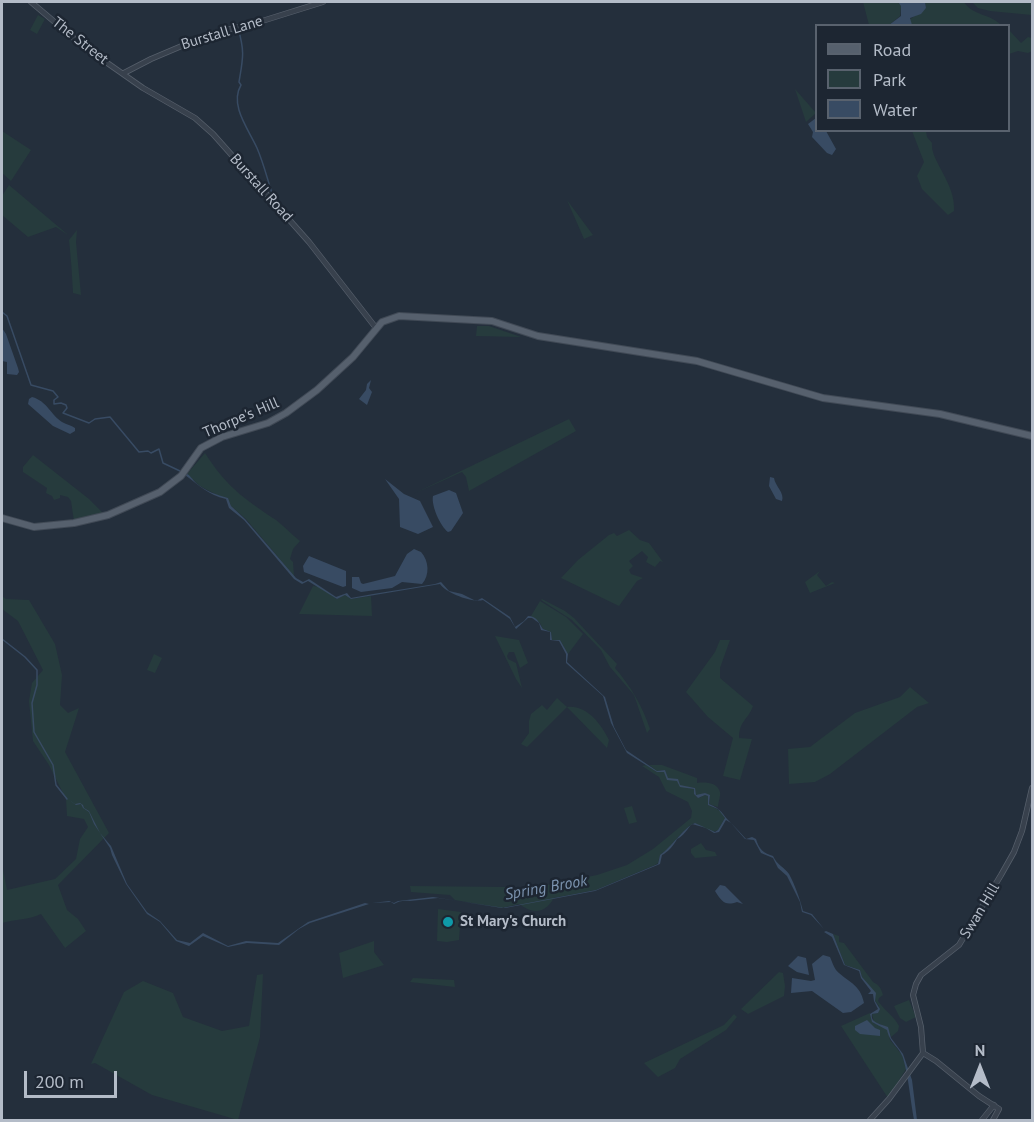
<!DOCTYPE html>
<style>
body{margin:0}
#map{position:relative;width:1034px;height:1122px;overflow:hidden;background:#242f3c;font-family:"PT Sans",sans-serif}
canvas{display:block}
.frame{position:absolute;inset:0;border:3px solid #b4bcc8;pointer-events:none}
.legend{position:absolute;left:815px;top:24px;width:195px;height:108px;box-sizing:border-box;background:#1d2632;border:2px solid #59626e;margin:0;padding:8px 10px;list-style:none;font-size:18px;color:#b4bcc8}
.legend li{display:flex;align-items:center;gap:12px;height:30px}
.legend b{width:30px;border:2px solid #59626e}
.north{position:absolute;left:950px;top:1038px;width:60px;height:60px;-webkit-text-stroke:4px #1d2632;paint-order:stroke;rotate:0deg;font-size:16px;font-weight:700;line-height:24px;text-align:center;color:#b4bcc8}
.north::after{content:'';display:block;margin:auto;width:21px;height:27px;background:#b4bcc8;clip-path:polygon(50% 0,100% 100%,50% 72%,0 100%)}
.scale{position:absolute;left:24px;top:1071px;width:93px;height:27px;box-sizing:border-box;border:3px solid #b4bcc8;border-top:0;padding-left:8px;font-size:18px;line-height:21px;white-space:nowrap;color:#b4bcc8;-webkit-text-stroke:4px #1d2632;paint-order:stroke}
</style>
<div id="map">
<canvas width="1034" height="1122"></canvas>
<div class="frame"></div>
<ul class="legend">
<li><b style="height:8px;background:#56606d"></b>Road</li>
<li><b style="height:16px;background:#263b3d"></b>Park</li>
<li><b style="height:16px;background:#384b63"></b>Water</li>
</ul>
<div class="north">N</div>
<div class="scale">200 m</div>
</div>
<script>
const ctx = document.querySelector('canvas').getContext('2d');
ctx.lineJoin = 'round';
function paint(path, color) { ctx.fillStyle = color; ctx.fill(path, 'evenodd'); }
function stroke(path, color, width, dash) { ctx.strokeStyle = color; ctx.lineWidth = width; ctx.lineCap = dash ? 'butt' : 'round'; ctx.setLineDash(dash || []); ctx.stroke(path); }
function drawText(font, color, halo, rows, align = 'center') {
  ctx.font = font + ' "PT Sans",sans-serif'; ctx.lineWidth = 5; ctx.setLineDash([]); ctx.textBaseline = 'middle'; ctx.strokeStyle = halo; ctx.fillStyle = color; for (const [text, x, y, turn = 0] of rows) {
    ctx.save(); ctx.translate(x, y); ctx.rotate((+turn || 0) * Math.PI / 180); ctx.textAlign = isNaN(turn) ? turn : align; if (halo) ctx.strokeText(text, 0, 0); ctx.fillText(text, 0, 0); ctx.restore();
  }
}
paint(new Path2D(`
 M863 2H898L901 6 900 16 889 25H869Z
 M925 2H964C973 16 991 14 1001 25H912L909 20 926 8Z
 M972 2H1032V15L990 11 978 8Z
 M38 15 45 19 37 34 30 30Z
 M1009 30 1021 43 1028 37 1032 38V51L1028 53 1018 51 1009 54Z
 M795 89 816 113 806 122Z
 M2 131 31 150 11 181 2 173Z
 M912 131H926L927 137 932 143C930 161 956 183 954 211L948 215 922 189 917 176 924 162Z
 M9 185 67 234 68 235 56 227 28 237 2 215V196Z
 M567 200 593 235 584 239Z
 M77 230 76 242 81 295 73 293C72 275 71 258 69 240Z
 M477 326H489L521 337 476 336Z
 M569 419 576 431 469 491 466 477 462 472 413 494Z
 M205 453C226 486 244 499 276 520 284 526 292 535 300 541L293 549 290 559 293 562 294 576 246 519 231 506 228 498 217 495 200 486 187 474Z
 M33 455 89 499 103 513 74 521 71 501 68 497 60 495V498L54 500 52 496 46 493 47 488 23 472V467Z
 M629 530 640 540 649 543 663 562 660 561 655 567 646 562 648 557 642 551 629 561 633 566 629 570 631 574 643 578 637 581 619 606 561 578 578 560 609 535 614 533 617 536Z
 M820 571 817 575 826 586 832 582 835 583 810 593 805 582Z
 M313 586 320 587 337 599 345 595 351 599 371 596 372 616 299 614Z
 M2 596 6 599 29 600 55 644 62 675 60 705 68 713 79 708 65 752 109 833 58 885 67 910 78 919 86 931 65 948 41 914C28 920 16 919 2 923V865L7 890 55 879 76 859 80 839 88 827 84 819 67 816 66 799 49 765 33 741 29 701 32 683 43 670 18 621 2 609Z
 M542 599 565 611 574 618 617 664 615 668C631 687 642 705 650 729L647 733 634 695 610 667 601 650 572 620 541 600Z
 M540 601 566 617 583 634 568 654 560 640H552L551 632 543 629 540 623 531 616Z
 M495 636 519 640 528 663 520 668 514 652H509L507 656 508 659 516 663 522 688 516 679Z
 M720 640H730L720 668V678L753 706C748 720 739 721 739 738L752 739 740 780 723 776 733 738 708 717 686 692 715 652Z
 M154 654 162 658 155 673 147 670Z
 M910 687 929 703 917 707 830 774 815 782 789 784 788 749 810 747 855 713 900 697Z
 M557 698 567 707C587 705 601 724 609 740L607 748 567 707 527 747 521 744 529 733V721L531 714 542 705 547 710Z
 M646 765 659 772 665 771 668 778 665 770 657 771 649 765H662L697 778V783C705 782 717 782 720 792 721 795 718 803 718 807L709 804 710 797 705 793 698 796 695 794V788L681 786 694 789V794L698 798 705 795 709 796 708 805C715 808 722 810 725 818L718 830 713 832 695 823C682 828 672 848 660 855L658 863 655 865 596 890 554 898C545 913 534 915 519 904L502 908 455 900 450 895 411 892 410 886 506 887 507 893 597 875 627 865 653 849 691 818 692 811 688 802 666 791 659 777 642 766Z
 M632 806 637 822 629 824 624 808Z
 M701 843 706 850 715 852 717 856 695 858 691 853V849Z
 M438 909 461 912 459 940 447 942 437 941Z
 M833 934 839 936V942L844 943 873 982C879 985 881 988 883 995L879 998 878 1001C885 1011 894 1016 899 1026L898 1031 891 1037C889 1027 883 1025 874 1022L872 1014 878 1013 879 1006 875 1001V993L862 977 860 970 845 965Z
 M374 941V952L384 965 343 978 339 953Z
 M779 972 783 973 785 986 784 996 748 1014 741 1009Z
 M263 974 260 1037 238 1120 152 1095 95 1063 91 1064 124 992 143 981 173 993 183 1017 222 1031 249 1026 257 975Z
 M413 978 454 980 455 987 410 982Z
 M909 1000 916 1017 906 1022 900 1018 894 1006Z
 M870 1013 873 1023 883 1026 888 1030 890 1040 902 1055 906 1069 888 1098 841 1026Z
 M734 1014 737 1017 726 1030 680 1059 675 1068 658 1077 644 1063 724 1025Z`), '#263b3d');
paint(new Path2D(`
 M898 2H925L926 8 921 14 910 18 912 25H889L901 16V6Z
 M816 118V130L826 131 836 149 832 155 827 153 812 137 813 132 808 124Z
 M2 328 6 334 18 368 19 372 17 375 7 374V362L2 361Z
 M371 380 369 388 372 392 367 405 359 399 366 390 367 384Z
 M32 397C47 401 51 415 62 422 67 425 71 425 75 428V431L70 434 53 426 28 404 29 399Z
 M186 473C191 476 192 479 196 483 205 491 217 495 228 498L231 506 245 519 296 578 303 582 309 579 336 597 347 593 351 598 373 594 435 584 441 582 449 591 462 594 476 601 482 598 510 617 515 627 524 621 528 616C537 616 539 623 543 629L551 632 552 640H560L568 654 567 662 605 697 614 727 626 750 657 771 665 770 668 778 678 779 680 785 695 788 696 795 705 793 710 795 709 804C721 809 721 812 728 820 734 826 740 832 746 839L752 837 756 839C759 849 763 853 773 856 777 865 784 867 789 874 795 885 800 899 803 911L812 914 824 929 811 915 802 912 800 902 787 876 778 868 773 858 761 853 754 840 745 839 731 823 726 820 719 832 714 833 706 828 692 824C687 829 684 836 677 839 675 844 667 853 662 855L660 864 595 891 505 908 438 898 410 901C405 900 398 901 394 904L391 902 372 903 389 901 394 903 398 901 433 897 502 908 596 890 658 864 660 855C671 848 684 827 695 823L715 832 718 830 725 818 718 809 708 805V796L705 795 698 798 694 794V789L680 787 677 781 667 780 664 772H657L627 753 611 723 603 696 566 663V654L559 641 550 640V632L541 630 539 623 532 618H528L516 629 510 619 483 600C472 603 446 593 440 584L351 599 345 595 337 599 308 581 302 584 294 579 244 520 229 508 226 499C208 495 199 485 185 475Z
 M770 477 774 478C775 486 785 493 782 501L776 499 769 486Z
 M385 479 404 494 420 501 433 527 418 534 400 527 399 499Z
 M449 490 456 493 463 513 451 531 448 532C440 526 431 505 433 496Z
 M414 549 421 552C429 561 430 575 422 584L402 582 392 588 361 592 352 588V577H359L361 583 363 584 395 576 407 554Z
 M309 556 346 571V586L343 587 304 572 303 566Z
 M68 799 75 804 80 803 83 805 84 808 89 811 100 833 111 846 127 884 147 912 160 921 177 940 190 943 203 933 228 946 246 941 278 943 308 922 365 903 369 904 310 923 299 929 279 945 247 943 228 947 203 936 189 946 176 941 160 922 147 914 126 884 112 855 110 848 94 824 89 812 83 808 81 804 76 805Z
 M720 885 725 886 743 904 737 902C725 906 722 902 715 891Z
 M826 931 833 934 845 965 860 970 862 977 876 993 875 1001 880 1009 878 1013 872 1014C870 1023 881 1024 888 1027L891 1038 903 1054 912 1080 917 1120H914C910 1099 909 1079 903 1058 899 1046 890 1044 887 1030L872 1022 870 1014 878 1009 874 1001 873 994H868L871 991 861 978 859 971 844 965 832 937 824 932Z
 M823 955 830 957C832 961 833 966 836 970 847 982 860 983 864 1003L851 1012 843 1013 812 991 791 993 792 978 811 981 815 980 812 964Z
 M798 956 806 958 809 975 797 972 788 966Z
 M867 1020 875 1028 880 1030V1036L860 1034 855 1030V1026Z`), '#384b63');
stroke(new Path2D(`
 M238 28C245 52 243 58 239 82L241 85C229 105 249 130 257 148 264 164 268 182 274 199
 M2 299V310
 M2 312 7 316 31 385 53 391 58 397 54 400V404L61 403 66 405 67 408 63 413 89 423 95 419 110 417 139 452 148 451 151 453 159 449 163 463 180 471
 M2 639 25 657 37 670V685L32 703 34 732 53 765 56 785 67 799`), '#384b63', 1.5);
const minor = new Path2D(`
 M31 2 83 46 143 88 195 118 213 134 309 242 376 328
 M124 73 151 59 210 34 259 22 323 2
 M923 1053 921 1027 913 995 916 984 921 975 959 945 1001 875 1014 852 1022 831 1032 788
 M923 1053 936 1061 979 1096 999 1109 993 1120
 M870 1120 889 1099 923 1053
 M982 1120 994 1105`);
const major = new Path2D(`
 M2 518 34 527 74 523 108 515 160 492 181 476 201 448 222 437 268 423 286 413 317 390 353 357 382 322 399 316 492 321 538 336 697 361 823 398 940 414 1032 436`);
stroke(minor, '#565f6b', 6);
stroke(major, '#414a56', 8);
stroke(minor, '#38414d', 4.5);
stroke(major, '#56606d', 6);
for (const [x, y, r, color] of [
 [448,922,6,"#0f9aa8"]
]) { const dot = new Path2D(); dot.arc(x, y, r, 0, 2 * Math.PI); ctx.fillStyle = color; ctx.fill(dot); stroke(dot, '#1d2632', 2); }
drawText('15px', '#b4bcc8', '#1d2632', [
 ["Burstall Lane",222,33,-17],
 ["The Street",80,41,38],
 ["Burstall Road",261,188,48],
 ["Thorpe's Hill",241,418,-23],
 ["Swan Hill",980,911,-59]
]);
drawText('bold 15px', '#b4bcc8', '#1d2632', [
 ["St Mary's Church",460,922]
], 'left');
drawText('italic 16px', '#7c93af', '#1d2632', [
 ["Spring Brook",546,888,-10]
]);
</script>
